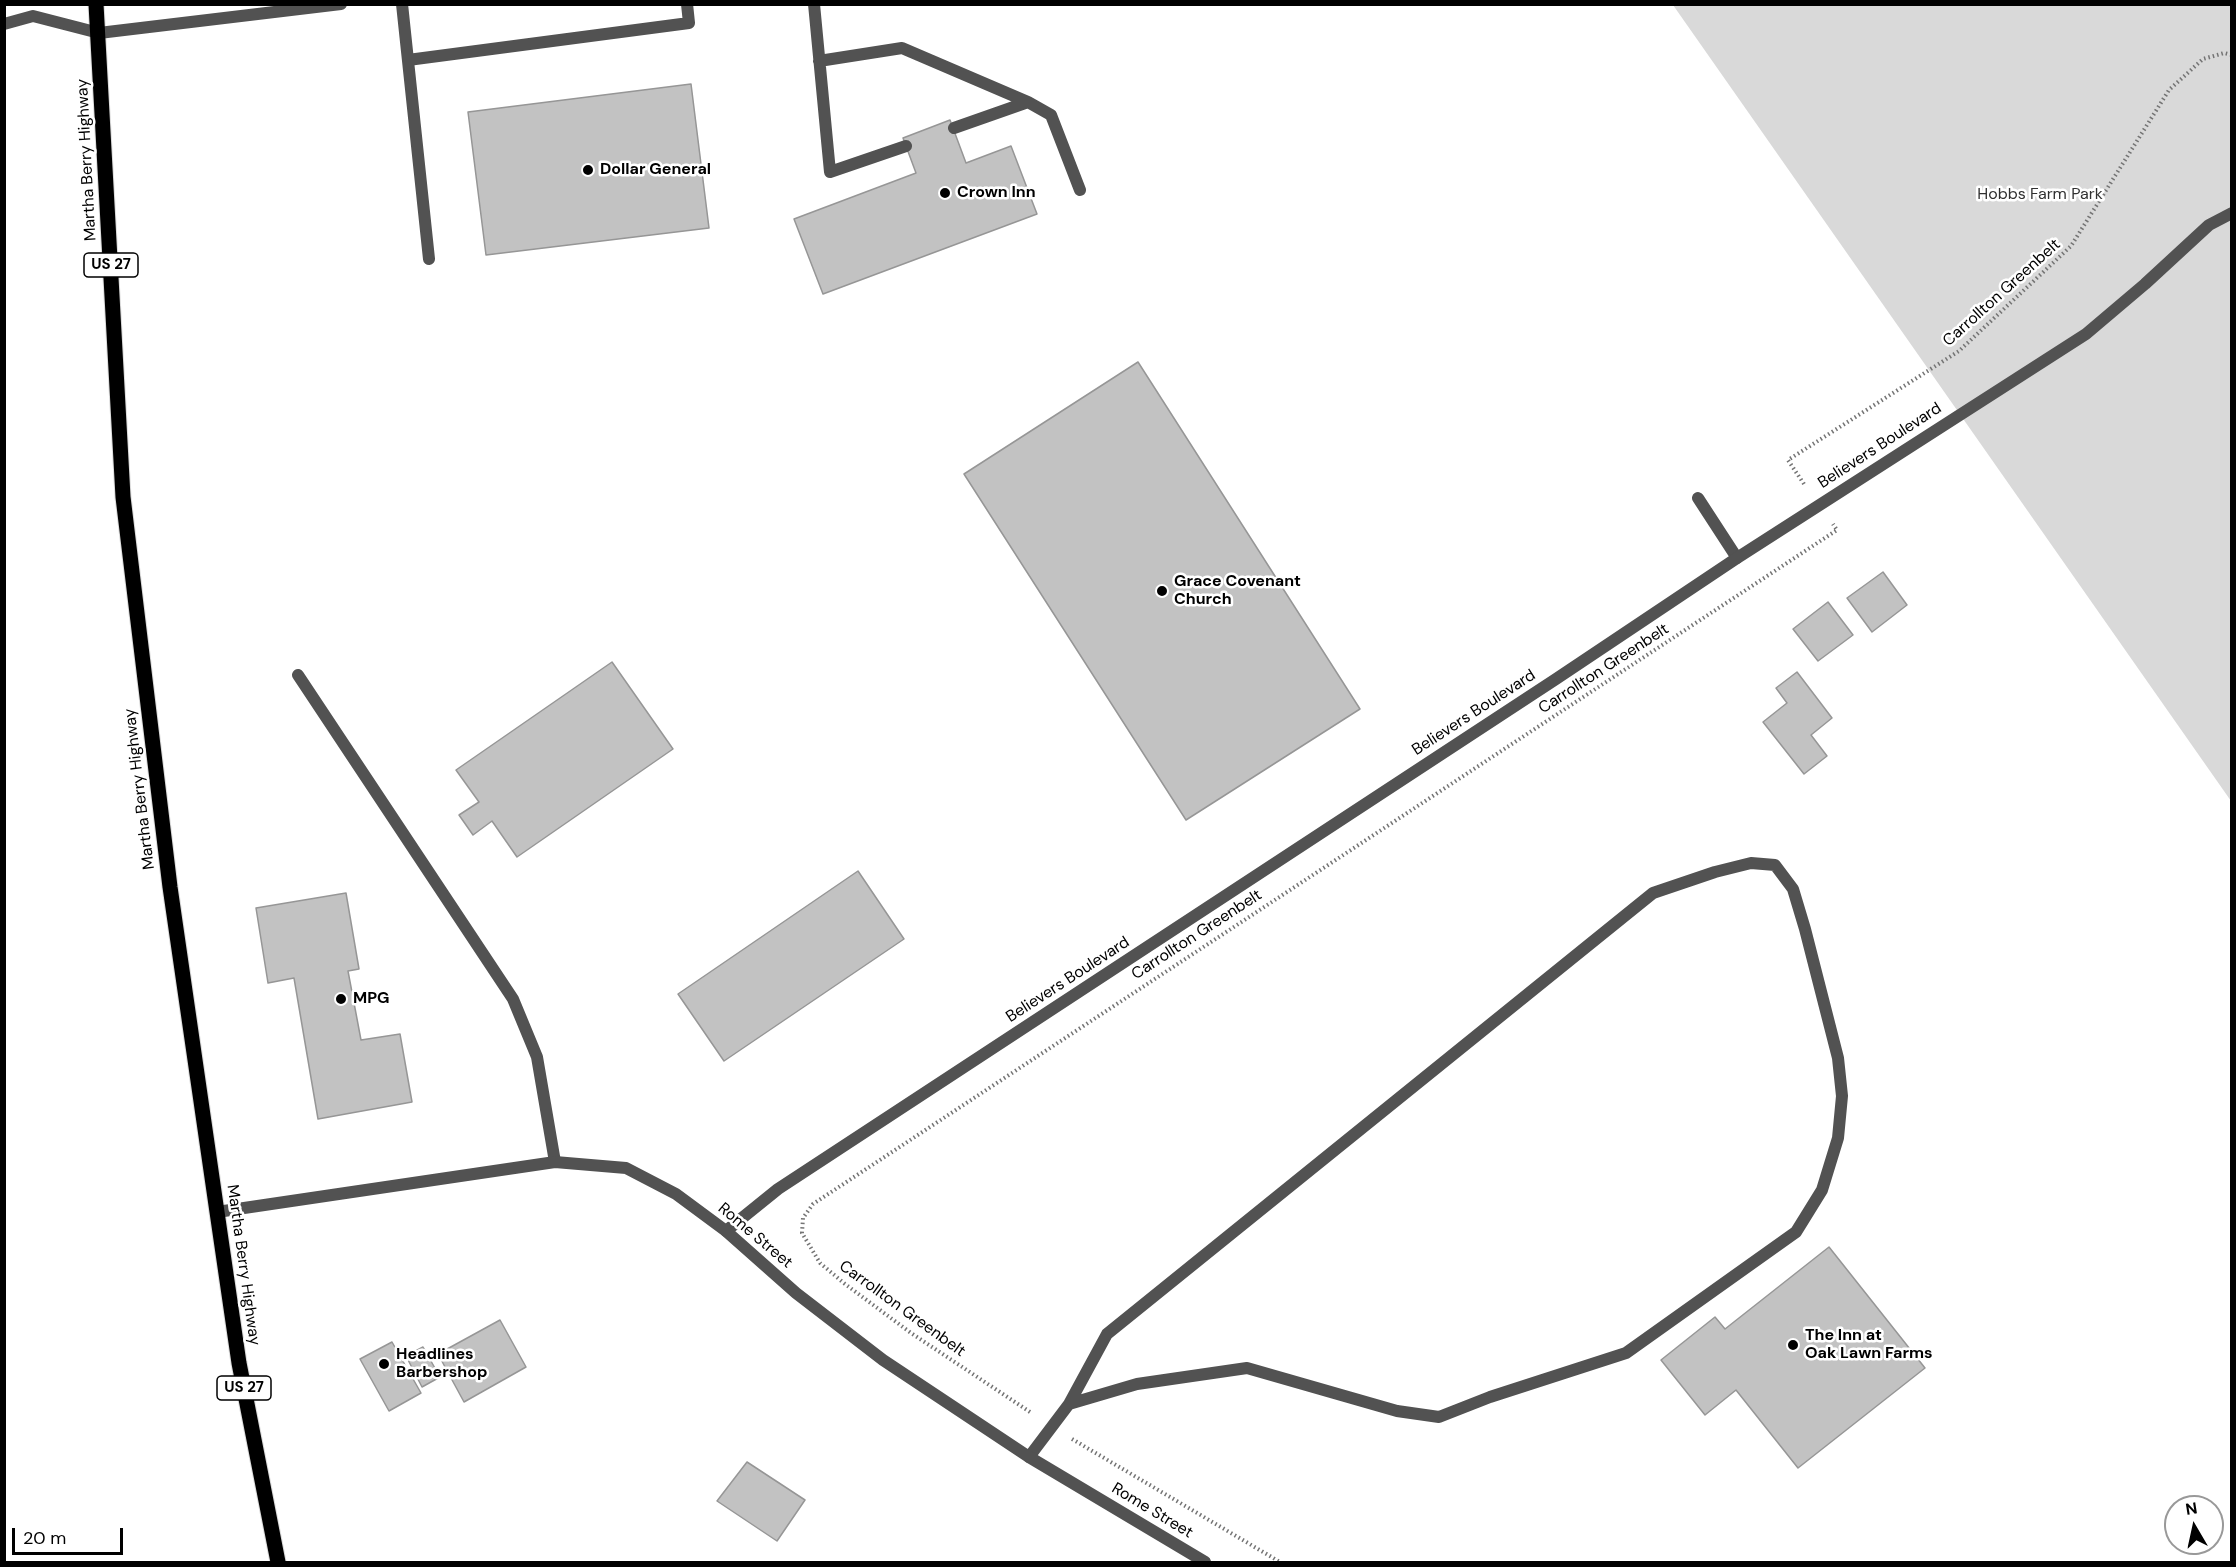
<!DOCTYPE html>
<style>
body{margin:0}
#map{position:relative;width:2236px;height:1567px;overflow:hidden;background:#fff;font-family:"DM Sans",sans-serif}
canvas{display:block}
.frame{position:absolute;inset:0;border:6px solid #000;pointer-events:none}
.north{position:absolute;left:2164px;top:1495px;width:60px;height:60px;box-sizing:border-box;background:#fff;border:2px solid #999;border-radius:50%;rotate:351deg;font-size:16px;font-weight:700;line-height:24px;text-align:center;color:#000}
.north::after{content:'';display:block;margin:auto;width:21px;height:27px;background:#000;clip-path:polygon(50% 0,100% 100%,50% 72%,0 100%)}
.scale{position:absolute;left:12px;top:1528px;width:111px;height:27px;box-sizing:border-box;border:3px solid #000;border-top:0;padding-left:8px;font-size:18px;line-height:21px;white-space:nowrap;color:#000;-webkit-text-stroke:4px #fff;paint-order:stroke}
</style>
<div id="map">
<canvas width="2236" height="1567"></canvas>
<div class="frame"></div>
<div class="north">N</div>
<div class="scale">20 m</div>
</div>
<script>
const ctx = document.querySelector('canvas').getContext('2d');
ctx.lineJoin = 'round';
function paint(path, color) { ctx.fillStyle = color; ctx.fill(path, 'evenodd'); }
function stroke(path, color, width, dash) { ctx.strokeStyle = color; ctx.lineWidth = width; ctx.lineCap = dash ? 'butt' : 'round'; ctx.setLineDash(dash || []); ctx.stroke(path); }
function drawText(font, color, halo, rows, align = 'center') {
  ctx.font = font + ' "DM Sans",sans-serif'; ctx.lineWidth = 5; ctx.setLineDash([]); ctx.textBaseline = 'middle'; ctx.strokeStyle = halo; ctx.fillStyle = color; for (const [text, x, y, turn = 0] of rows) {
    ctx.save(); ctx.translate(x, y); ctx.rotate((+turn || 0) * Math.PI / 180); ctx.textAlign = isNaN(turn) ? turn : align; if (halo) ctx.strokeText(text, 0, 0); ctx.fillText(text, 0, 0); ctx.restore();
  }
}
paint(new Path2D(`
 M1673 5H2231V801Z`), '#d9d9d9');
const building = new Path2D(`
 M691 84 709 228 486 255 468 112Z
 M950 120 966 163 1011 146 1037 214 823 294 794 219 916 173 903 138Z
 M1138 362 1360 709 1186 820 964 474Z
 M1883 572 1907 605 1872 632 1847 598Z
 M1828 602 1853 635 1818 661 1793 629Z
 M612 662 673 749 517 857 492 821 473 835 459 815 479 802 456 770Z
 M1797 672 1832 718 1811 735 1827 756 1804 774 1763 722 1787 703 1776 688Z
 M858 871 904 939 724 1061 678 994Z
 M346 893 359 969 348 971 361 1040 400 1034 412 1102 318 1119 294 978 268 983 256 908Z
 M1829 1247 1925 1368 1798 1468 1736 1390 1705 1415 1661 1360 1715 1317 1725 1329Z
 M500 1320 526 1367 464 1402 438 1354Z
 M392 1342 421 1393 389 1411 360 1359Z
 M423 1347 440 1377 422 1387 406 1356Z
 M747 1462 805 1500 777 1541 717 1501Z`);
paint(building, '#c2c2c2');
stroke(building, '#969696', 1.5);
const primary = new Path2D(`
 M96 4 123 497 170 887 217 1212 239 1363 278 1562`);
stroke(primary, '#dbdbdb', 17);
stroke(new Path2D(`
 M1804 484 1788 460 1959 351 2071 246 2169 90 2203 59 2224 53 2232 55
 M1030 1412 911 1333 845 1284 820 1263 802 1233 803 1218 813 1204 1837 530 1833 524
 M1072 1439 1280 1562`), '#747474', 4, [1.5, 3]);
stroke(new Path2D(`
 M402 4 429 259
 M814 4 830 172 906 146
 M4 24 33 16 99 33
 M408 60 689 23 687 4
 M819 61 902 48 1028 102 954 128
 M1028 102 1051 115 1080 190
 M1698 498 1737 558
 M298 675 513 999 537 1057 555 1162
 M1029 1457 1069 1404 1107 1334 1653 893 1715 872 1751 863 1775 865 1793 889 1805 929 1838 1058 1842 1096 1838 1138 1822 1190 1796 1232 1626 1353 1490 1397 1439 1417 1397 1411 1247 1368 1137 1384 1069 1404`), '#525252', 12);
stroke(new Path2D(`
 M99 33 341 4
 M726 1231 778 1189 1556 679 1737 558 2086 334 2145 284 2209 225 2232 213`), '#525252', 12);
stroke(new Path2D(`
 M217 1212 555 1162 626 1168 676 1194 726 1231 796 1293 883 1360 1029 1457 1205 1562`), '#525252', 12);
stroke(primary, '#000', 15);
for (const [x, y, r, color] of [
 [588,170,6,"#000"],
 [945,193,6,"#000"],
 [1162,591,6,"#000"],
 [341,999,6,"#000"],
 [1793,1345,6,"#000"],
 [384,1364,6,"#000"]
]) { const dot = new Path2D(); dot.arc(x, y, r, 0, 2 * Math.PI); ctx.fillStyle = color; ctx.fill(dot); stroke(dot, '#fff', 2); }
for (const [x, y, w] of [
 [111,265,54],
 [244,1388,54]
]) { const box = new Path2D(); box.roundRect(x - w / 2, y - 12, w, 24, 4.5); ctx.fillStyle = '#fff'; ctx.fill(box); stroke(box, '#000', 1.5); }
drawText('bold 15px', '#000', null, [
 ["US 27",111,265],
 ["US 27",244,1388]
]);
drawText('16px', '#000', '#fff', [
 ["Martha Berry Highway",87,160,-93],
 ["Carrollton Greenbelt",2002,293,-42],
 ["Believers Boulevard",1880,446,-33],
 ["Carrollton Greenbelt",1604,669,-33],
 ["Believers Boulevard",1474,713,-33],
 ["Martha Berry Highway",140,789,-97],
 ["Carrollton Greenbelt",1197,935,-33],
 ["Believers Boulevard",1068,980,-33],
 ["Rome Street",755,1236,40],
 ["Martha Berry Highway",243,1265,82],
 ["Carrollton Greenbelt",902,1309,36],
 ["Rome Street",1152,1511,31]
]);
drawText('bold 16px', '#000', '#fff', [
 ["Dollar General",600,170],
 ["Crown Inn",957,193],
 ["Grace Covenant",1174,582],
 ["Church",1174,600],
 ["MPG",353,999],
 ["The Inn at",1805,1336],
 ["Oak Lawn Farms",1805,1354],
 ["Headlines",396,1355],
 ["Barbershop",396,1373]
], 'left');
drawText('16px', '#303030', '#fff', [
 ["Hobbs Farm Park",2040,195]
]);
</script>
